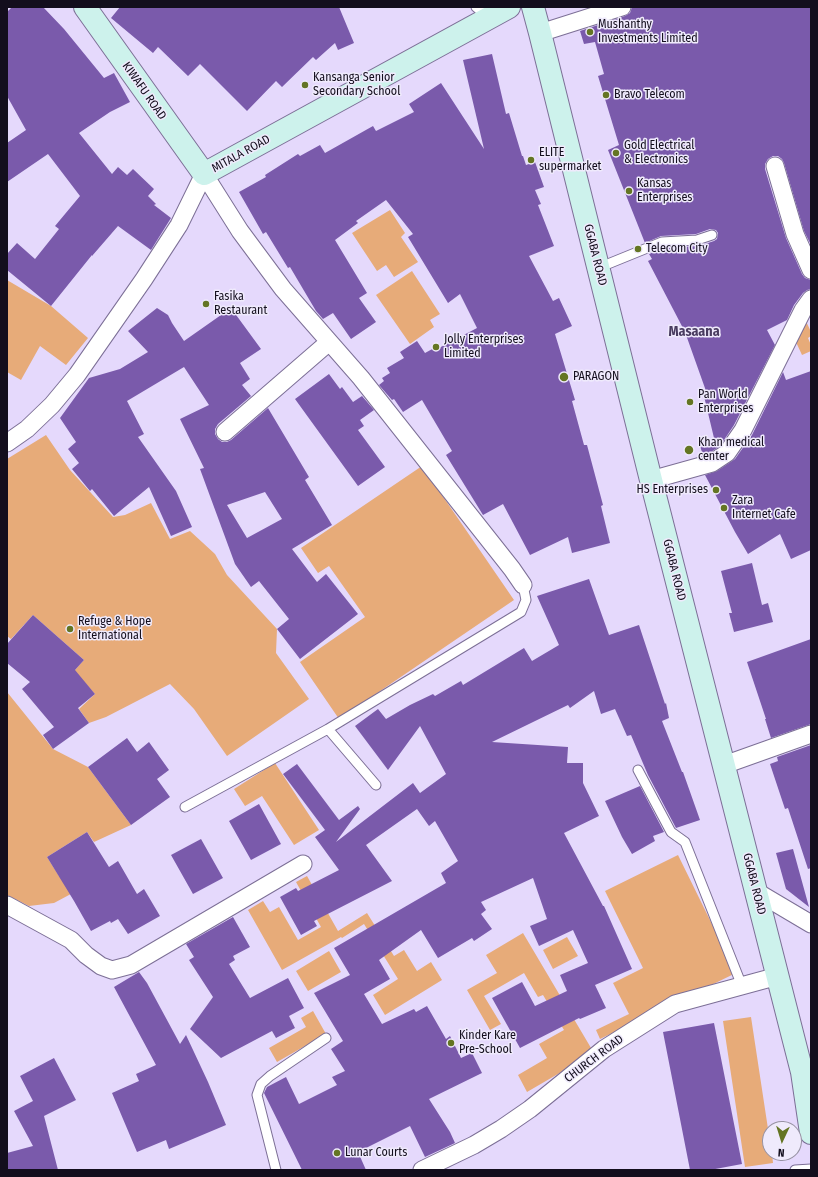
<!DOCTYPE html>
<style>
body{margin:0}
#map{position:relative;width:818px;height:1177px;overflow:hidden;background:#e5d9fc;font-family:"Fira Sans Condensed",sans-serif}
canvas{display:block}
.frame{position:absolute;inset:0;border:8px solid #130e1d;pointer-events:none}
.north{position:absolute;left:762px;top:1121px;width:40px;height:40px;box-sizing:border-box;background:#efeafc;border:1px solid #9792a3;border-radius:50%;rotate:184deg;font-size:11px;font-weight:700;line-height:16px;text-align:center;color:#130e1d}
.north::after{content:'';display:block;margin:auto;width:14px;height:18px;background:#647523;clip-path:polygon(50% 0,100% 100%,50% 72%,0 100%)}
</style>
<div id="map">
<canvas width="818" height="1177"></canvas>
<div class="frame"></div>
<div class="north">N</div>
</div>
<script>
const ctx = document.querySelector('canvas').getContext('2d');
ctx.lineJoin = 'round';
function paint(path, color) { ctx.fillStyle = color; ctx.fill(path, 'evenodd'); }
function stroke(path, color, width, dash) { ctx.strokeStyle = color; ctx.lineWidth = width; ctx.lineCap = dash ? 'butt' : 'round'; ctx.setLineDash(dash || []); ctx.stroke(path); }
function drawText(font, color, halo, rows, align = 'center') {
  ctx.font = font + ' "Fira Sans Condensed",sans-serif'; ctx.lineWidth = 3; ctx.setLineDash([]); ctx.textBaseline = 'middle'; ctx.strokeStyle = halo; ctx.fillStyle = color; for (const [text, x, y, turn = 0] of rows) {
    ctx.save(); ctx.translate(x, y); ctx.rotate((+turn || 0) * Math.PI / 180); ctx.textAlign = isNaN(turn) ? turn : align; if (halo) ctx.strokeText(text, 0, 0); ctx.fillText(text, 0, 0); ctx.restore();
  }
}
paint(new Path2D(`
 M390 210 405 233 401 237 418 262 394 277 386 265 377 271 352 233Z
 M412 271 440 314 430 320 434 327 410 344 376 295Z
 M7 280 51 306 88 338 66 365 40 346 21 380 7 372Z
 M805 319 811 332V336L808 338 811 345V351L802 355 789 327Z
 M46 435 70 470 113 517 125 515 151 503 170 539 190 531 215 554 227 575 277 629 276 653 309 699 227 756 194 709 170 684 106 717 89 723 79 709 95 694 74 671 84 660 33 615 11 639 7 636V459Z
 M422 466 514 600 339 719 300 662 365 617 329 566 318 573 301 548Z
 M7 692 53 749 88 767 131 825 94 842 87 832 47 857 59 876 84 887 54 903 29 906 7 895Z
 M275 763 319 830 294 845 262 796 245 806 234 789Z
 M678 855 736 973 600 1039 596 1030 629 1014 613 983 643 968 605 891Z
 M307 876 338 931 367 913 394 956 404 950 417 971 431 962 442 980 385 1015 373 995 398 979 364 924 342 938 341 937 282 970 248 910 263 901 270 912 279 907 298 940 321 927 296 882Z
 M523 933 594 1053 527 1092 518 1075 547 1058 539 1044 564 1030 543 995 538 997 524 973 484 996 501 1024 490 1030 467 990 497 973 486 955Z
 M567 937 578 956 553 969 543 950Z
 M329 951 341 972 308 991 296 971Z
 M313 1011 326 1034 277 1062 269 1048 306 1027 301 1018Z
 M751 1017 770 1142V1153H772L773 1163 745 1167 723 1021Z`), '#e7ab79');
paint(new Path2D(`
 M12 7H43L64 29 104 78 114 73 130 102 110 112 79 133 112 174 118 167 127 175 133 169 154 189 148 196 156 204 154 205 171 218 151 250 118 226 92 256V255L51 306 7 270V254L17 243 35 259 59 229 55 226 80 196 48 154 7 182V143L26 130 7 96V12Z
 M120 7H339L354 43 338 50 335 43 316 60 313 57 282 87 276 81 247 111 200 64 188 76 158 47 153 53 111 18Z
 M632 7H811V245L804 231 784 163 782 159 778 156H773L768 159 765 164V169L786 238 802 274 805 278 811 280V289L807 290 803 293 794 305 787 320 767 330 775 345 734 425 720 446 708 454 703 455 699 443 714 438 703 392 706 391 685 332 648 261 652 259 649 254 663 248 699 246 714 241 717 239 718 233 716 230 710 229 696 234 661 236 645 243 608 150 619 145 598 76 604 74 595 42 584 44 580 31 625 16 630 13Z
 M492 54 506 114 509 113 522 156H523L526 165 535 162 544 187 535 190 541 204 538 205 554 246 529 256 553 301 559 298 572 326 555 334 575 400 572 401 584 445H587L603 505 601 506 610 543 572 553 568 537 530 555 503 504 483 515 446 455 452 451 422 400 403 412 394 399 392 400 379 385 384 381 382 378 390 373 387 368 404 358 400 352 417 341 425 353 436 347 437 349 477 328 460 294 448 303 408 237 413 234 386 200 356 221 358 223 335 240 367 293 359 298 376 322 351 339 333 313 323 319 316 311 290 267 288 268 266 232 263 234 239 192 266 177 265 175 298 154 300 156 320 145 325 153 373 126 376 131 414 112 409 104 441 83 484 149 463 60Z
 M157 308 168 315 172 323 184 341 231 308 261 349 240 363 250 379 242 385 251 396 218 424 215 429V434L218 439 222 442H227L231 440 268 408 309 477 305 480 332 525 292 549 317 582 326 574 358 614 300 659 277 629 289 619 259 581 251 587 235 564 200 469 204 468 180 419 209 405 184 367 127 401 144 434 138 437 176 491 192 527 171 536 149 487 114 516 92 489 90 491 72 469 79 463 68 449 76 442 60 418 89 378 120 369 148 352 128 331ZM265 492 282 519 247 538 227 505Z
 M811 371V550L791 559 780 534 748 554 735 532 705 475 717 471 735 459 752 435 783 372 786 380Z
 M329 374 340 389 342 387 353 402 362 396 374 410 360 420 364 426 358 430 385 467 358 486 295 399Z
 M752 563 762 605 768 603 773 622 734 632 729 613H732L721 571Z
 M589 579 609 635 639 625 665 704 666 703 669 718 662 721 682 772H683L700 820 676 828 648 775 631 735 627 736 615 709 601 714 594 691 570 708 568 705 492 742 568 747 567 763H583V783L599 816 564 833 603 906H604L632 969 595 985 606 1008 580 1019 579 1018 520 1048 492 998 522 982 535 1006 567 991 560 975 588 963 573 930 539 946 530 926 547 919 533 878 481 902 486 910 481 914 492 929 474 941 472 938 438 958 421 930 379 960 390 979 364 994 382 1024 414 1009 416 1012 427 1006 446 1039 450 1036 461 1058 472 1053 482 1073 429 1099 450 1132 455 1143 425 1157 410 1126 358 1152 366 1170H302L264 1093 267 1087 286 1077 299 1104 337 1085 332 1077 345 1071 331 1049 343 1041 314 993 350 975 334 948 446 883 441 873 458 861 435 821 429 826 417 809 366 845 392 881 314 921 317 926 301 935 280 897 296 888 298 891 339 870 315 837 325 830 283 774 297 764 339 820 358 806 360 809 336 842 413 783 420 793 446 774 420 726 388 770 355 726 378 709 386 719 410 705 433 694 435 696 461 681 463 685 524 648 532 661 559 645 537 596Z
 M33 615 84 660 75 670 95 694 78 708 89 723 53 749 43 735 54 727 22 689 30 682 7 663V644Z
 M811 639V724L771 738 765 719H766L747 662Z
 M127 738 137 752 149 742 169 770 157 779 170 797 131 825 88 767Z
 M811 745V868L808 869 788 808 785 809 770 764 778 761 777 757Z
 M640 786 664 832 653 836 655 841 632 854 622 837 605 801Z
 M259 804 281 844 251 860 229 821Z
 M87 832 109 867 118 861 137 894 144 889 160 916 128 934 118 919 111 923 110 921 91 931 74 901 47 857Z
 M201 839 223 878 193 894 171 855Z
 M793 849 809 907 786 889 776 853Z
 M233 917 250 947 233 956 235 960 229 964 250 998 288 978 304 1008 289 1016 295 1028 276 1038 272 1031 221 1058 190 1029 213 997 189 960 194 957 186 944Z
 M139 972 147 983 180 1044 186 1035 208 1082 226 1125 169 1149 166 1140 137 1152 112 1093 139 1081 136 1074 156 1065 114 987Z
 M714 1023 742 1164 710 1170H690L663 1032Z
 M54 1058 76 1100 44 1116 58 1170H7V1153L33 1146 14 1111 33 1101 20 1076Z`), '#7a5aab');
const lane = new Path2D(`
 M476 7 488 17
 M598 268 662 242 697 240 712 235
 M638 770 671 832 685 842 742 986
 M376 785 328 729 521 612 526 600 523 585
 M185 807 328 729
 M276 1170 257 1095 261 1084 270 1076 326 1038
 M795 1170 811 1169`);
const street = new Path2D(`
 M540 33 622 7
 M775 166 795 234 811 270
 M204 174 240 231 283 289 361 378 512 569 523 585
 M225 432 329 342
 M7 443 27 429 52 405 77 375 144 279 179 225 204 174
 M651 480 712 463 727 453 743 430 803 310 811 299
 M724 765 811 734
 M757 892 811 924
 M7 905 71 940 86 955 101 966 112 970 131 965 303 864
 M422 1170 474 1145 501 1129 530 1109 604 1049 675 1004 778 976`);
const secondary = new Path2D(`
 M85 7 204 174 509 7
 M533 7 540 33 651 480 802 1072 811 1133`);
stroke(lane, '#7c6f96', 11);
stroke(street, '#7c6f96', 19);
stroke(secondary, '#7c6f96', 24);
stroke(lane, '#fff', 9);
stroke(street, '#fff', 17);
stroke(secondary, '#cdf2ec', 22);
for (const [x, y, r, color] of [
 [590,32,4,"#647523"],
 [305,85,4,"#647523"],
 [606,95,4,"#647523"],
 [616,153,4,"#647523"],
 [531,160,4,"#647523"],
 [629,191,4,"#647523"],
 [638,249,4,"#647523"],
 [206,304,4,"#647523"],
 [436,347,4,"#647523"],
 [564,377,5,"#647523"],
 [690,402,4,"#647523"],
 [689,450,5,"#647523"],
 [716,490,4,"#647523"],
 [724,508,4,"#647523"],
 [70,629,4,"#647523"],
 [451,1043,4,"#647523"],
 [337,1153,4,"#647523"]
]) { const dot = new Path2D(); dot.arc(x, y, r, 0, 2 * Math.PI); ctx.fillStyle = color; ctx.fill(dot); stroke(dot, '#efeafc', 1.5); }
drawText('12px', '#130e1d', '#efeafc', [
 ["Mushanthy",598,25],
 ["Investments Limited",598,39],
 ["Kansanga Senior",313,78],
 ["Secondary School",313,92],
 ["Bravo Telecom",614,95],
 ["Gold Electrical",624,146],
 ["& Electronics",624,160],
 ["ELITE",539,153],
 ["supermarket",539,167],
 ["Kansas",637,184],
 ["Enterprises",637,198],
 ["Telecom City",646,249],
 ["Fasika",214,297],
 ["Restaurant",214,311],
 ["Jolly Enterprises",444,340],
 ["Limited",444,354],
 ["PARAGON",573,377],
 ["Pan World",698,395],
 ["Enterprises",698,409],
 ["Khan medical",698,443],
 ["center",698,457],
 ["HS Enterprises",708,490,"right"],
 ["Zara",732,501],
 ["Internet Cafe",732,515],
 ["Refuge & Hope",78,622],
 ["International",78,636],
 ["Kinder Kare",459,1036],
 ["Pre-School",459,1050],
 ["Lunar Courts",345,1153]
], 'left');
drawText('12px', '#130e1d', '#efeafc', [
 ["KIWAFU ROAD",144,91,55],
 ["MITALA ROAD",241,154,-29],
 ["GGABA ROAD",595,255,76],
 ["GGABA ROAD",674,570,76],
 ["GGABA ROAD",754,884,76],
 ["CHURCH ROAD",594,1059,-37]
]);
drawText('bold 14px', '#493c60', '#efeafc', [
 ["Masaana",694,332]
]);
</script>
